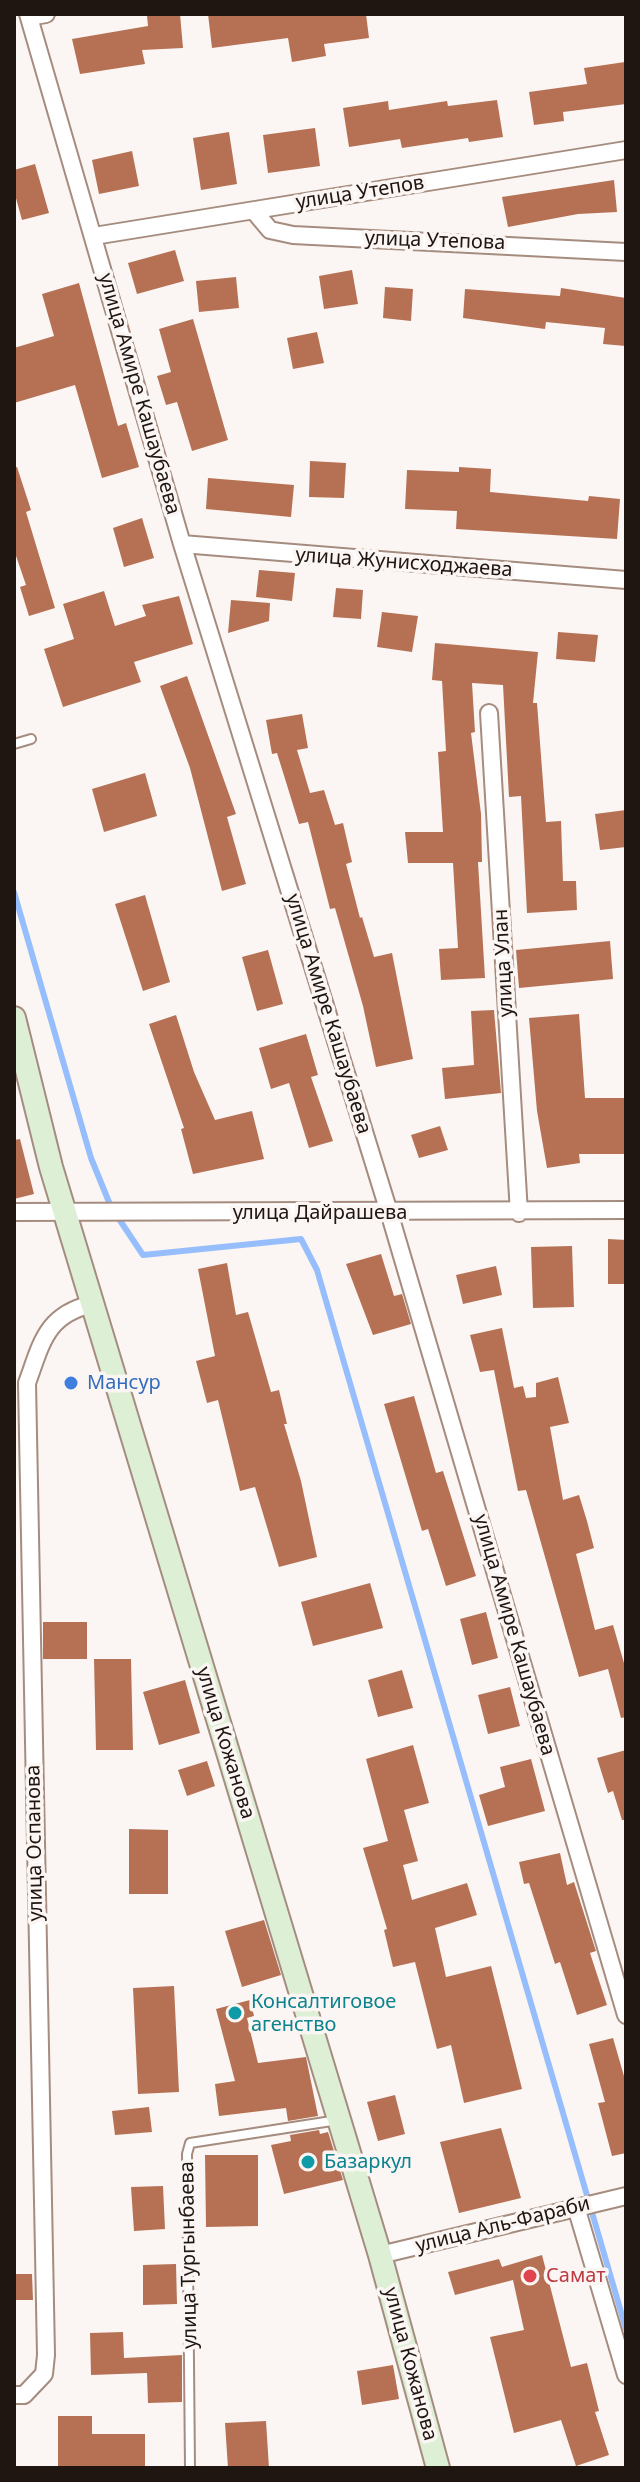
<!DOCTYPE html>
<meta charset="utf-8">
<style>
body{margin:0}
#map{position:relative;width:640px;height:2482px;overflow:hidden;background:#fbf6f3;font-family:"Noto Sans",sans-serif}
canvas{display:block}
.frame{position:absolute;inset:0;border:16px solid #1f1511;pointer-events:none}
</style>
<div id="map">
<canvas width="640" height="2482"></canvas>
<div class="frame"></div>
</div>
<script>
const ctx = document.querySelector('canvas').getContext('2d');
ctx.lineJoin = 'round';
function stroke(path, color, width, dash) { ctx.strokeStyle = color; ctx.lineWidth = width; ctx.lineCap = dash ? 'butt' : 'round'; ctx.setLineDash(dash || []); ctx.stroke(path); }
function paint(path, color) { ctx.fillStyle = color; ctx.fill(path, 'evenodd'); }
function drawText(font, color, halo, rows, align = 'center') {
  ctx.font = font + ' "Noto Sans",sans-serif'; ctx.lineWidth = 7; ctx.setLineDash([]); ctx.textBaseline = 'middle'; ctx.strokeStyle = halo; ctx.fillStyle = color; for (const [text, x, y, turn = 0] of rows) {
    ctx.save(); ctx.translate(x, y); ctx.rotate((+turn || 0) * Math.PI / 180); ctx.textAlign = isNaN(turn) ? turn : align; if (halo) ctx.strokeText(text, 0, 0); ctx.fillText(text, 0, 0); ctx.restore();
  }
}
stroke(new Path2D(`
 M14 892 91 1158 111 1207 143 1255 301 1239 317 1270 626 2329`), '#97befc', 6);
paint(new Path2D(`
 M180 14 183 48 142 50 145 64 80 74 72 39 148 26 147 16Z
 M208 14H366L369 38 324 44 326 56 292 62 288 38 212 48Z
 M625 62 626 104 563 112 564 121 534 125 529 92 587 84 584 68Z
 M497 100 503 137 469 142 468 138 402 148 400 139 349 147 343 108 388 101 389 110 447 101 448 106Z
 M315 128 320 166 268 173 263 135Z
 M229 132 237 184 201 190 193 138Z
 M132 151 139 186 99 194 92 160Z
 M35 164 49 213 22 220 14 191V170Z
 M614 180 617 212 578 214 508 227 502 197Z
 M175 250 184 281 137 294 128 263Z
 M352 270 358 304 324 309 319 276Z
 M236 277 239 308 199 312 196 281Z
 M79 283 118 426 126 423 139 467 102 478 75 385 14 403V348L54 336 42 294Z
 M385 287 413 289 411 321 383 318Z
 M561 288 626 298V346L603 344 605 328 546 322 545 329 463 318 465 289 560 296Z
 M193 319 228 440 192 451 177 402 166 405 157 376 171 372 159 329Z
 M317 332 324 363 293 369 287 338Z
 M310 461 346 463 344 498 309 497Z
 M14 467H17L31 510 26 512 55 608 29 616 20 587 26 585 14 550Z
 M459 467 491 469 490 492 588 501 589 496 620 499 617 539 456 529 457 511 405 509 407 470 459 472Z
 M208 478 294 485 291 517 206 509Z
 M142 518 154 558 124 567 113 528Z
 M259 570 295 573 292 601 256 597Z
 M336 588 363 590 361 619 333 617Z
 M104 591 115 626 146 616 142 605 179 596 193 644 134 662 141 682 63 707 44 649 74 639 63 604Z
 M231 600 270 603 269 621 228 633Z
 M382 612 418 616 412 652 377 647Z
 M558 632 598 635 595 662 556 659Z
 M435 643 538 652 533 703H537L546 822 561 821 563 881H576L577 910 527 913 521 796 509 797 503 685 472 683 475 732 471 733 481 814 482 862H478L485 978 441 980 439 949 458 948 453 863H408L405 832H443L438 752 446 751 442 681 432 680Z
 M187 676 236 814 227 817 246 884 222 891 190 768 160 686Z
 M302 714 308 748 297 750 310 793 324 790 335 825 343 823 352 862 346 864 360 918 362 917 374 957 392 953 413 1059 376 1067 363 1006 335 908 330 909 308 822 299 824 277 753 272 754 266 720Z
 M145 773 157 816 104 832 92 789Z
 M626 810V847L600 850 595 814Z
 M145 895 170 982 143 991 115 904Z
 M610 941 613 979 519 988 516 950Z
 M268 950 283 1004 257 1011 242 957Z
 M494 1010 501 1093 445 1099 442 1068 474 1065 471 1011Z
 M579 1014 585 1098H626V1154H579L580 1163 547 1168 537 1111 529 1018Z
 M176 1015 194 1072 215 1120 252 1111 264 1159 193 1174 181 1129 184 1128 149 1024Z
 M306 1034 318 1075 311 1077 333 1141 309 1148 289 1083 271 1089 259 1048Z
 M440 1126 448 1150 419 1158 411 1135Z
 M20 1139 34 1194 14 1199V1140Z
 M608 1239 626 1240V1284H608Z
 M572 1246 574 1307 533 1308 531 1247Z
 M381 1254 394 1296 402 1294 411 1324 373 1335 346 1264Z
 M227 1263 236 1315 248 1312 271 1392 279 1390 287 1424H284L301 1481 317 1557 279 1567 255 1487 240 1491 218 1400 207 1403 196 1361 215 1356 198 1269Z
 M496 1266 502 1295 463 1304 456 1275Z
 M502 1328 514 1388 523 1386 526 1398 536 1397V1383L558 1377 569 1423 550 1427 563 1500 579 1495 587 1521 594 1548 576 1554 595 1630 613 1625 626 1670V1717L621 1718 608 1669 579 1677 526 1490 518 1491 494 1370 480 1372 470 1335Z
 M414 1396 436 1473 443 1471 476 1576 446 1586 428 1529 422 1531 384 1404Z
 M370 1583 383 1628 313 1646 301 1602Z
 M486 1612 498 1658 472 1665 460 1619Z
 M43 1622H87V1659H43Z
 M94 1659H131L133 1750H96Z
 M402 1670 413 1708 378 1717 368 1680Z
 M185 1680 200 1733 159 1745 143 1692Z
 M510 1687 520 1726 488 1734 478 1695Z
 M413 1745 429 1803 404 1810 418 1861 403 1865 412 1900 467 1883 477 1915 435 1928 446 1977 491 1966 522 2089 464 2103 451 2045 437 2049 415 1962 393 1967 384 1930 387 1929 363 1848 388 1841 366 1759Z
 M626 1750V1820H622L613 1791 608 1793 597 1758Z
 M531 1759 545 1811 488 1826 479 1795 505 1787 500 1767Z
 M207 1761 215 1786 187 1796 178 1770Z
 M129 1829 168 1830V1894H129Z
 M560 1853 567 1885 574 1882 594 1945 596 1951 590 1953 607 2005 577 2015 560 1962 555 1964 529 1883 524 1884 519 1862Z
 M264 1920 281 1975 242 1987 225 1931Z
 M174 1986 179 2092 138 2094 133 1988Z
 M250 2000 254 2016 247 2018 258 2063 306 2057 318 2116 288 2121 286 2108 219 2116 215 2084 235 2081 216 2009Z
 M613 2038 626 2083V2153L612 2156 598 2103 605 2102 589 2044Z
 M395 2095 405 2134 378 2141 367 2102Z
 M149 2107 152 2132 115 2135 112 2111Z
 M501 2128 521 2198 459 2213 440 2142Z
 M319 2130 320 2134 328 2132 343 2180 284 2194 271 2145 291 2141 290 2135Z
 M205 2155H258V2226L206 2227Z
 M163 2186 165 2229 134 2231 131 2187Z
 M542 2255 571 2367 587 2363 599 2411 595 2412 609 2455 576 2466 561 2420 514 2433 490 2337 524 2330 513 2280 455 2295 448 2272 499 2259 502 2267Z
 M176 2264 177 2304 143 2305V2265Z
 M14 2274H32L33 2300H14Z
 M123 2332 124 2358 182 2355V2402L148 2403 147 2373 91 2375 90 2333Z
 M393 2365 399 2399 362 2405 357 2371Z
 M58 2416H92V2434H145V2468H58Z
 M266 2421 269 2468H228L225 2423Z`), '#b67154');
const lane = new Path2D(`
 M14 744 31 739
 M190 2468 187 2154 190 2143 338 2120`);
const street = new Path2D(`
 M28 14 182 544 389 1212 626 2015
 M29 17 46 14
 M254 211 270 230 293 235 626 252
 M94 236 626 150
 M182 544 626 580
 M489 713 519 1213
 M14 1212 626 1210
 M576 2207 626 2375
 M380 2255 626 2196
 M14 2395H24L44 2374 46 2355 27 1383C42 1342 46 1315 92 1304`);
const secondary = new Path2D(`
 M14 1018 51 1167 380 2255 438 2468`);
stroke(lane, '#a58c7f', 12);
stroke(street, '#a58c7f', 20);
stroke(secondary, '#a58c7f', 26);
stroke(lane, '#fff', 8);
stroke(street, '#fff', 16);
stroke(secondary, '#ddefd5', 22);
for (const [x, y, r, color] of [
 [71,1383,8,"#3f7fe0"],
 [235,2013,8,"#0f9aa8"],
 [308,2162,8,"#0f9aa8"],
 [530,2276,8,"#e0444e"]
]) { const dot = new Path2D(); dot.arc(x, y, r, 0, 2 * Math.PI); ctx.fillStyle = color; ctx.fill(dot); stroke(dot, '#fbf6f3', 3); }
drawText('20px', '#1f1511', '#fbf6f3', [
 ["улица Утепов",360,193,-9],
 ["улица Утепова",435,241,2],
 ["улица Амире Кашаубаева",139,394,74],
 ["улица Жунисходжаева",404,563,4],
 ["улица Улан",504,963,-93],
 ["улица Амире Кашаубаева",328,1014,73],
 ["улица Дайрашева",320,1213],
 ["улица Амире Кашаубаева",514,1635,74],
 ["улица Кожанова",225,1743,73],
 ["улица Оспанова",35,1843,-91],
 ["улица Аль-Фараби",503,2225,-14],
 ["улица Тургынбаева",189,2255,-91],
 ["улица Кожанова",410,2364,75]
]);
drawText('20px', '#366cbe', '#fbf6f3', [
 ["Мансур",87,1383]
], 'left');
drawText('20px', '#0d838f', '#fbf6f3', [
 ["Консалтиговое",251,2002],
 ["агенство",251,2025],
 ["Базаркул",324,2162]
], 'left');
drawText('20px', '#be3a42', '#fbf6f3', [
 ["Самат",546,2276]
], 'left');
</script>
